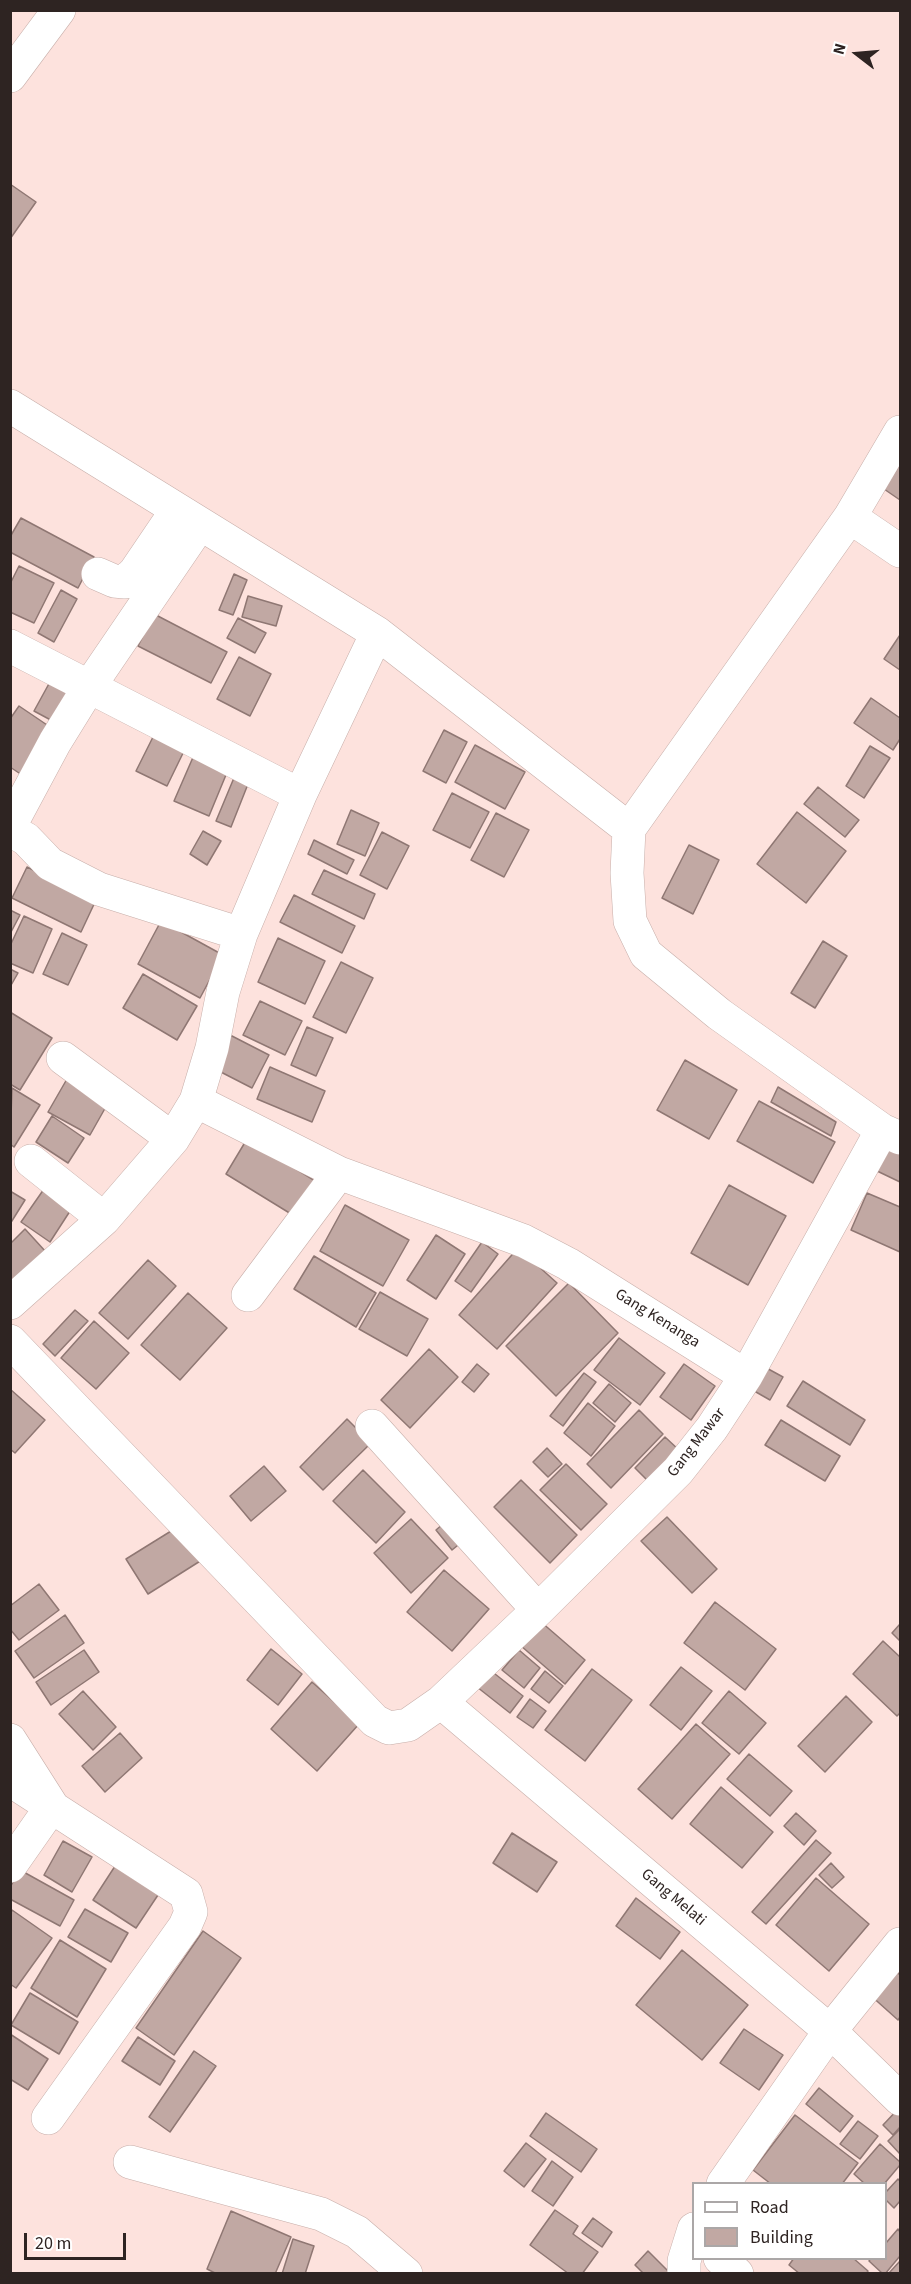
<!DOCTYPE html>
<style>
body{margin:0}
#map{position:relative;width:911px;height:2284px;overflow:hidden;background:#fde2dd;font-family:"Source Sans 3",sans-serif}
canvas{display:block}
.frame{position:absolute;inset:0;border:12px solid #2e2422;pointer-events:none}
.legend{position:absolute;left:692px;top:2182px;width:195px;height:78px;box-sizing:border-box;background:#fff;border:2px solid #aba7a7;margin:0;padding:8px 10px;list-style:none;font-size:18px;color:#2e2422}
.legend li{display:flex;align-items:center;gap:12px;height:30px}
.legend b{width:30px;border:2px solid #aba7a7}
.north{position:absolute;left:827px;top:24px;width:60px;height:60px;-webkit-text-stroke:4px #fff;paint-order:stroke;rotate:286deg;font-size:16px;font-weight:700;line-height:24px;text-align:center;color:#2e2422}
.north::after{content:'';display:block;margin:auto;width:21px;height:27px;background:#2e2422;clip-path:polygon(50% 0,100% 100%,50% 72%,0 100%)}
.scale{position:absolute;left:24px;top:2233px;width:102px;height:27px;box-sizing:border-box;border:3px solid #2e2422;border-top:0;padding-left:8px;font-size:18px;line-height:21px;white-space:nowrap;color:#2e2422;-webkit-text-stroke:4px #fff;paint-order:stroke}
</style>
<div id="map">
<canvas width="911" height="2284"></canvas>
<div class="frame"></div>
<ul class="legend">
<li><b style="height:8px;background:#fff"></b>Road</li>
<li><b style="height:16px;background:#c1a8a3"></b>Building</li>
</ul>
<div class="north">N</div>
<div class="scale">20 m</div>
</div>
<script>
const ctx = document.querySelector('canvas').getContext('2d');
ctx.lineJoin = 'round';
function paint(path, color) { ctx.fillStyle = color; ctx.fill(path, 'evenodd'); }
function stroke(path, color, width, dash) { ctx.strokeStyle = color; ctx.lineWidth = width; ctx.lineCap = dash ? 'butt' : 'round'; ctx.setLineDash(dash || []); ctx.stroke(path); }
function drawText(font, color, halo, rows, align = 'center') {
  ctx.font = font + ' "Source Sans 3",sans-serif'; ctx.lineWidth = 4.5; ctx.setLineDash([]); ctx.textBaseline = 'middle'; ctx.strokeStyle = halo; ctx.fillStyle = color; for (const [text, x, y, turn = 0] of rows) {
    ctx.save(); ctx.translate(x, y); ctx.rotate((+turn || 0) * Math.PI / 180); ctx.textAlign = isNaN(turn) ? turn : align; if (halo) ctx.strokeText(text, 0, 0); ctx.fillText(text, 0, 0); ctx.restore();
  }
}
const building = new Path2D(`
 M10 184 36 202 10 239Z
 M900 464V500L884 489Z
 M21 518 94 557 78 588 10 552V537Z
 M19 566 54 583 34 623 10 612V584Z
 M234 574 247 580 233 615 219 610Z
 M61 590 77 599 54 642 38 633Z
 M248 596 282 606 276 626 242 617Z
 M154 614 227 652 211 683 138 646Z
 M238 618 266 633 255 653 227 638Z
 M900 635V670L884 659Z
 M239 657 271 674 250 716 217 699Z
 M51 680 76 694 60 725 34 711Z
 M871 698 900 718V739L893 750 854 723Z
 M19 706 56 731 25 777 10 767V719Z
 M444 730 467 742 446 783 423 771Z
 M155 733 186 747 167 786 136 771Z
 M475 745 525 772 505 809 455 782Z
 M870 746 890 758 864 798 846 786Z
 M194 755 228 770 209 816 174 801Z
 M236 773 250 779 231 827 216 821Z
 M818 787 859 820 845 837 804 804Z
 M452 793 489 812 470 848 433 830Z
 M351 810 379 823 365 856 337 844Z
 M797 812 846 851 806 903 757 864Z
 M496 813 529 830 504 877 471 860Z
 M203 831 221 841 207 865 190 854Z
 M382 832 409 846 387 889 360 875Z
 M314 840 354 860 347 874 308 854Z
 M689 845 719 860 693 914 662 898Z
 M27 867 96 900 81 932 12 898Z
 M324 870 375 894 364 919 312 894Z
 M294 895 355 926 342 953 280 922Z
 M10 910 20 915 10 934Z
 M24 916 52 929 33 973 10 963V946Z
 M161 921 223 955 200 998 138 964Z
 M62 933 87 945 68 985 43 974Z
 M278 938 325 961 305 1004 258 982Z
 M823 941 847 956 815 1008 791 993Z
 M341 962 373 978 346 1033 313 1017Z
 M10 969 18 973 10 987Z
 M143 974 197 1006 177 1040 123 1008Z
 M260 1001 302 1021 285 1055 243 1035Z
 M10 1012 52 1038 20 1090 10 1084Z
 M307 1027 333 1038 316 1076 291 1065Z
 M230 1035 269 1055 252 1088 213 1068Z
 M685 1060 737 1090 709 1139 657 1110Z
 M270 1067 325 1091 312 1122 257 1099Z
 M71 1072 112 1096 90 1135 48 1112Z
 M778 1087 836 1122 831 1136 771 1102Z
 M12 1088 40 1105 14 1147 10 1144Z
 M759 1101 835 1142 813 1183 737 1141Z
 M52 1116 84 1138 68 1163 36 1142Z
 M247 1139 317 1182 296 1217 226 1174Z
 M888 1141 900 1146V1182L875 1170Z
 M729 1185 786 1216 748 1285 691 1253Z
 M44 1189 72 1208 50 1242 21 1222Z
 M10 1191 25 1200 10 1224Z
 M867 1193 900 1207V1252L851 1230Z
 M345 1205 409 1240 383 1286 320 1251Z
 M25 1229 46 1252 10 1288V1244Z
 M436 1235 465 1254 436 1299 407 1280Z
 M482 1242 498 1254 471 1292 455 1281Z
 M518 1248 557 1283 497 1349 459 1315Z
 M314 1256 376 1293 356 1327 294 1289Z
 M148 1260 176 1286 128 1339 99 1313Z
 M569 1283 618 1333 556 1396 506 1346Z
 M380 1292 428 1319 407 1356 359 1329Z
 M188 1293 227 1328 180 1380 141 1345Z
 M75 1310 88 1321 55 1356 43 1344Z
 M94 1321 129 1353 96 1389 61 1358Z
 M619 1338 665 1373 640 1405 594 1370Z
 M429 1349 458 1377 410 1428 381 1400Z
 M477 1364 489 1374 474 1392 462 1382Z
 M684 1364 715 1386 691 1420 660 1397Z
 M761 1365 783 1377 770 1400 749 1388Z
 M584 1373 596 1382 563 1426 550 1416Z
 M803 1381 865 1420 850 1445 787 1406Z
 M609 1384 631 1403 615 1422 593 1403Z
 M10 1389 45 1420 15 1453 10 1449Z
 M588 1403 615 1426 591 1456 564 1433Z
 M639 1410 663 1434 611 1488 587 1464Z
 M347 1419 371 1443 323 1490 300 1467Z
 M781 1420 840 1456 825 1481 765 1445Z
 M665 1437 680 1451 649 1482 635 1468Z
 M547 1448 562 1464 548 1477 533 1462Z
 M566 1464 607 1504 581 1530 540 1490Z
 M264 1466 286 1491 251 1521 230 1496Z
 M363 1470 405 1512 376 1543 333 1501Z
 M521 1480 577 1535 550 1563 494 1507Z
 M451 1517 468 1537 452 1550 436 1530Z
 M667 1517 717 1569 692 1593 641 1541Z
 M411 1519 448 1558 411 1593 374 1553Z
 M184 1523 205 1558 148 1594 126 1559Z
 M444 1570 489 1609 452 1651 407 1612Z
 M39 1584 59 1610 19 1640 10 1629V1606Z
 M715 1602 776 1649 745 1690 684 1643Z
 M65 1615 84 1643 34 1678 15 1651Z
 M533 1615 585 1660 565 1684 513 1639Z
 M900 1624V1641L892 1633Z
 M883 1641 900 1657V1713L897 1716 853 1674Z
 M271 1649 302 1674 278 1705 247 1680Z
 M84 1650 99 1672 51 1705 36 1682Z
 M519 1650 540 1668 524 1688 502 1670Z
 M681 1667 712 1691 681 1730 650 1705Z
 M592 1669 632 1700 585 1761 545 1730Z
 M490 1670 523 1696 510 1713 477 1687Z
 M545 1671 563 1686 549 1703 531 1689Z
 M312 1682 359 1724 317 1771 271 1729Z
 M83 1691 116 1727 93 1750 59 1714Z
 M729 1691 766 1723 739 1754 702 1723Z
 M846 1696 872 1722 825 1772 798 1746Z
 M530 1699 546 1711 533 1728 517 1717Z
 M696 1724 730 1754 672 1819 638 1789Z
 M120 1733 142 1758 105 1792 82 1766Z
 M749 1754 792 1791 770 1816 727 1779Z
 M721 1787 773 1832 742 1868 690 1824Z
 M796 1813 816 1831 804 1845 784 1826Z
 M512 1833 557 1862 537 1892 493 1863Z
 M816 1840 831 1853 766 1924 752 1912Z
 M63 1841 92 1857 72 1892 44 1875Z
 M119 1860 162 1889 136 1928 93 1900Z
 M831 1863 844 1877 832 1888 819 1875Z
 M20 1870 74 1900 60 1926 10 1899V1887Z
 M816 1878 869 1924 829 1971 776 1925Z
 M636 1898 680 1932 660 1959 616 1926Z
 M85 1909 128 1933 111 1962 68 1937Z
 M12 1910 52 1938 16 1988 10 1984V1913Z
 M203 1931 241 1958 174 2055 136 2028Z
 M60 1940 106 1969 77 2017 31 1988Z
 M682 1950 748 2005 702 2060 636 2005Z
 M893 1968 900 1975V2017L898 2020 869 1994Z
 M30 1993 78 2022 59 2054 11 2025Z
 M744 2029 783 2055 759 2090 720 2063Z
 M10 2034 48 2059 28 2090 10 2079Z
 M138 2037 175 2061 160 2085 122 2061Z
 M194 2051 216 2066 170 2132 149 2117Z
 M819 2088 853 2116 840 2132 806 2104Z
 M900 2107V2127L893 2135 883 2125Z
 M546 2113 597 2149 581 2172 530 2136Z
 M795 2115 858 2163 842 2184H771L753 2170Z
 M858 2121 878 2136 860 2159 840 2144Z
 M900 2129V2154L888 2141Z
 M526 2143 546 2159 524 2187 504 2171Z
 M880 2144 900 2162V2165L884 2184H865L854 2174Z
 M552 2161 573 2177 553 2206 532 2191Z
 M898 2179 900 2181V2201L894 2208 886 2200V2192Z
 M555 2210 578 2226 573 2234 598 2252 582 2274H569L530 2245Z
 M231 2211 291 2237 275 2274H217L207 2269Z
 M593 2218 612 2232 602 2247 582 2233Z
 M898 2229 900 2232V2256L885 2274H883L869 2261 871 2258H886V2243Z
 M293 2239 314 2246 305 2274H282Z
 M648 2251 671 2274H644L635 2265Z
 M794 2258H853L868 2271 866 2274H800L789 2265Z
 M900 2261V2274H890L889 2273Z`);
paint(building, '#c1a8a3');
stroke(building, '#8f7773', 1.5);
const minor = new Path2D(`
 M10 76 59 10
 M10 406 377 633 629 829 627 873 630 921 646 954 719 1014 882 1130 900 1138
 M850 517 900 551
 M98 574 114 581 125 582 135 572 177 510
 M10 646 300 795
 M10 826 55 742 89 687 200 524
 M629 829 850 517 900 432
 M10 830 26 839 50 864 99 889 241 934
 M63 1058 173 1139
 M196 1101 339 1173 524 1241 568 1264 746 1376
 M31 1161 104 1219
 M248 1295 339 1173
 M10 1303 104 1219 173 1139 196 1101 212 1048 223 992 241 934 300 795 377 633
 M10 1341 375 1721 389 1728 408 1725 441 1702 538 1610 678 1471 712 1428 746 1376 882 1130
 M372 1426 538 1610
 M441 1702 830 2031 900 2099
 M10 1740 52 1806 10 1866
 M10 1780 186 1894 191 1912 185 1926 48 2118
 M130 2162 321 2214 357 2232 406 2274
 M723 2184 830 2031 900 1944
 M720 2258 737 2274
 M684 2274V2261L694 2229`);
stroke(minor, '#c7aea9', 34);
stroke(minor, '#fff', 33);
drawText('16px', '#2e2422', '#fff', [
 ["Gang Kenanga",657,1319,32],
 ["Gang Mawar",697,1443,-52],
 ["Gang Melati",673,1898,40]
]);
</script>
